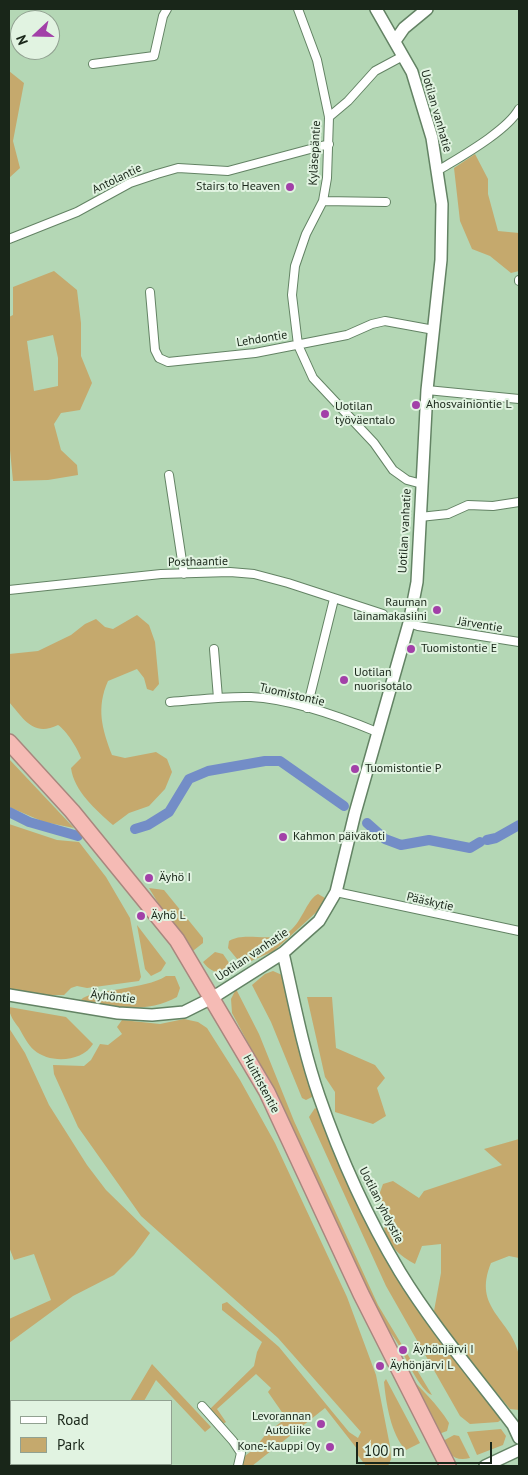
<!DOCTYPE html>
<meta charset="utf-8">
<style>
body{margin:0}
#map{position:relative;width:528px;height:1475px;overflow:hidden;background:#b4d7b5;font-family:"PT Sans",sans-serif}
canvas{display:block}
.frame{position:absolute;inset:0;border:10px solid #192619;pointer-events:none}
.legend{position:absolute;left:10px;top:1400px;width:162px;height:65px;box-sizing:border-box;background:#e1f3e1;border:1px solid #91a191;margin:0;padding:6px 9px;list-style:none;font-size:15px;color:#192619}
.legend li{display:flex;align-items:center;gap:10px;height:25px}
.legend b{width:25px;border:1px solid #91a191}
.north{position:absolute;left:10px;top:10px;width:50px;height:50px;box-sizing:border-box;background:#e1f3e1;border:1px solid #91a191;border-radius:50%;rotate:249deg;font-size:14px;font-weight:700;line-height:20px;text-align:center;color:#192619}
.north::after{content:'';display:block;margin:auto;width:18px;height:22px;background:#a240a8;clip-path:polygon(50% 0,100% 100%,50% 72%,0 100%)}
.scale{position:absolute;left:356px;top:1442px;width:136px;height:22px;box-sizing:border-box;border:2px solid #192619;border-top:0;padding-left:6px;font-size:15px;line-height:18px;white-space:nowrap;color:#192619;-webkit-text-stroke:4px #e1f3e1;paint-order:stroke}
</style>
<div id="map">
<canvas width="528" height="1475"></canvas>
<div class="frame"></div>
<ul class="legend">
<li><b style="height:6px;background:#fff"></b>Road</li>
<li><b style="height:14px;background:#c5a96d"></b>Park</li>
</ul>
<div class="north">N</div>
<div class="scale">100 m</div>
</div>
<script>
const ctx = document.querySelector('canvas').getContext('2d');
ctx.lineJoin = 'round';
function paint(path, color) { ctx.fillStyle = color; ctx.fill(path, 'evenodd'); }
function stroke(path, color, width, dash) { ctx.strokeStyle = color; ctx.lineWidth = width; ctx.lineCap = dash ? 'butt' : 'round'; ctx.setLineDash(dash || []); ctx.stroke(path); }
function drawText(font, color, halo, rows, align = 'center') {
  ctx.font = font + ' "PT Sans",sans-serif'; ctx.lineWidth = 4; ctx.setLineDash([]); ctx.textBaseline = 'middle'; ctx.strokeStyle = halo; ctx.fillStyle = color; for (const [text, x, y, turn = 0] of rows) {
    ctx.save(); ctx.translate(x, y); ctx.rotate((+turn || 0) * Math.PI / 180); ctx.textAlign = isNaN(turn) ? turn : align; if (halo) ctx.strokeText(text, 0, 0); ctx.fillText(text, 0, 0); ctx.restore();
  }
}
paint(new Path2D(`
 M9 71 24 83 13 141 20 168 9 178Z
 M475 154 488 179V194L498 231 519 233V271L511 273 490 256 472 249 460 221 454 168Z
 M54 271 77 290 81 323V356L92 383 80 410 61 413 54 424 61 450 77 465 78 475 48 480 13 481 9 440V317L13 315V287ZM53 335 58 358V386L34 391 27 341Z
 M137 615 149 625 155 642 159 684 153 691 147 689 144 678 137 669 108 681C96 708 102 729 112 755L125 758 156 752 167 759 172 772 165 789 149 806 129 813 113 825C96 810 74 791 71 768L81 758C78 749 66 730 58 725 33 737 24 719 9 702V654L38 651 71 635 85 624 96 619 105 627 113 629Z
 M9 759 74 828 44 822 9 807Z
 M9 824 57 840 79 842 106 877 130 918 141 977 139 981 87 988 77 986 71 988 64 995H42L9 989Z
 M149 888 164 890 203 938V943L189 954Z
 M318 894 325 898 323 906 274 951 242 965 228 948 229 941C245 931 269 943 287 933 302 924 306 900 318 894Z
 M137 925 166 963 161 971 151 976 145 969Z
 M215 952 223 954 234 970C221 975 211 973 203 962Z
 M273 971 282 975 314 1092 312 1097 306 1100 302 1098 271 1022 252 985 265 974Z
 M166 976H175L180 988 177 997C148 1013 112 1009 81 1000 89 989 146 990 166 976Z
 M236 989 259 1034 294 1121 378 1305 432 1395C420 1391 405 1356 398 1344 392 1333 382 1323 374 1313L263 1071 232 1013 231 999Z
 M307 997H332L336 1048 375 1065 385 1078 377 1088 386 1116 373 1124 335 1112V1092L325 1077Z
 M9 1007 66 1017 93 1044C82 1062 50 1064 34 1050 28 1045 23 1035 19 1028 14 1021 9 1015 9 1007Z
 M184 1019 198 1022 207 1028 240 1080 275 1143 347 1297 376 1375 390 1446 391 1459 388 1466H366L356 1453 358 1450 325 1408 252 1466H232L254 1449 266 1434 286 1418 268 1392 271 1388 256 1374 217 1409 226 1422 223 1424 210 1409 254 1366 257 1352 262 1342 222 1310V1304L227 1302 279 1347 349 1432 358 1438 361 1432 278 1338 141 1216 78 1127 54 1074 53 1065 84 1066 91 1060 100 1044 108 1045 122 1034 117 1027 122 1020 160 1024Z
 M9 1028 25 1053 49 1105 87 1165 106 1190 150 1233 134 1255 114 1275 73 1296 9 1343V1319L51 1300 34 1254 14 1260 9 1247Z
 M315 1108 318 1110 359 1205 502 1419 498 1422 470 1424 460 1416 386 1286 309 1117Z
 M519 1139V1258L509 1256 491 1263C472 1309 511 1318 519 1355 523 1372 519 1393 519 1410L510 1409 456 1344 434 1311 441 1273V1244L422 1246 415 1264C401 1257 385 1243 384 1226 383 1215 384 1205 379 1195L383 1184 393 1181 419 1198 424 1191 502 1165 484 1149Z
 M152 1364 211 1427 205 1432 156 1380 144 1401H130Z
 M406 1372C421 1390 437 1403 449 1423L447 1431 436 1435Z
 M386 1379 420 1443 406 1450C391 1435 386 1403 384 1382Z
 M501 1429 506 1436 503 1445 477 1455 467 1432Z
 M454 1435 459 1436 470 1458C454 1462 449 1454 441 1442Z`), '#c5a96d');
stroke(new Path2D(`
 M9 812 29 822 78 836
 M367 823 385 839 401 845 429 840 470 848 480 842
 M135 829 148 825 169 812 189 779 208 771 265 761H280L344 806
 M487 840 496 838 519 825`), '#738dc7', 10);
const street = new Path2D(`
 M298 9 317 60 329 117 327 178 323 201 306 234 295 266 292 295 298 345 313 378 374 443 393 470 407 480 422 484
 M93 64 154 56 163 16 167 9
 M329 117 348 101 375 71 403 56
 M439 170C460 157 507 131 519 109
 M323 201 386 202
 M9 239 77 212 130 183 157 174 178 168 228 171 329 144
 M519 280V281
 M150 292 155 350 159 358 168 362 255 353 347 335 372 324 385 321 434 330
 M427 390 519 399
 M169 475 184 574
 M420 517 448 514 468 505 493 506 519 502
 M9 590 161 574 230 572 254 574 288 583 383 614
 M409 623 418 626 519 642
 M214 649 218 698
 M170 702C196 700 224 696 251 697 290 699 341 717 377 732
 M307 708 334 599
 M336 892 519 931
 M202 1406 233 1441 241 1453 238 1466`);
const secondary = new Path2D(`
 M395 41 404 28 427 9
 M283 953C294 1001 303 1050 319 1096 340 1157 367 1217 400 1272 433 1326 475 1375 513 1425L519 1438
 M9 995 118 1013 152 1015 184 1012 212 998 283 953 319 921 336 892 355 813 409 623 417 582 427 390 441 260 442 204 432 138 412 72 376 9
 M485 1466 519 1450`);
const highway = new Path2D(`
 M9 742 72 811 177 940 267 1092 361 1294 448 1466`);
stroke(street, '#638364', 10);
stroke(secondary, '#638364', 14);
stroke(highway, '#a8877e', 18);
stroke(street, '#fff', 8);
stroke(secondary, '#fff', 11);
stroke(highway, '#f5bbb5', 15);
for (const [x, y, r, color] of [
 [290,187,5,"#a240a8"],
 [416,405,5,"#a240a8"],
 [325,414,5,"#a240a8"],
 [437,610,5,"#a240a8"],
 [411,649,5,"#a240a8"],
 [344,680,5,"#a240a8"],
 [355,769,5,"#a240a8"],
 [283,837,5,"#a240a8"],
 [149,878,5,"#a240a8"],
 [141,916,5,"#a240a8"],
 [403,1350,5,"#a240a8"],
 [380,1366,5,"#a240a8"],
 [321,1424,5,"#a240a8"],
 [330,1447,5,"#a240a8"]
]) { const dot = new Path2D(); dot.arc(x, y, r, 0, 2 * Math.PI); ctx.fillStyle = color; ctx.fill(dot); stroke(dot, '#e1f3e1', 2); }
drawText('12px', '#192619', '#e1f3e1', [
 ["Uotilan vanhatie",436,111,74],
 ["Kyläsepäntie",315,153,-87],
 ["Antolantie",117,179,-26],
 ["Lehdontie",262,339,-9],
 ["Uotilan vanhatie",405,531,-87],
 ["Posthaantie",198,562,-1],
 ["Järventie",480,625,9],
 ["Tuomistontie",292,695,13],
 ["Pääskytie",430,902,13],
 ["Uotilan vanhatie",252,955,-34],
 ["Äyhöntie",113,997,6],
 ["Huittistentie",261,1084,62],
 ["Uotilan yhdystie",381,1205,63]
]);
drawText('12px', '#192619', '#e1f3e1', [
 ["Stairs to Heaven",280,187,"right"],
 ["Ahosvainiontie L",426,405],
 ["Uotilan",335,407],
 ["työväentalo",335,421],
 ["Rauman",427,603,"right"],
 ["lainamakasiini",427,617,"right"],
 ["Tuomistontie E",421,649],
 ["Uotilan",354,673],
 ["nuorisotalo",354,687],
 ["Tuomistontie P",365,769],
 ["Kahmon päiväkoti",293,837],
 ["Äyhö I",159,878],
 ["Äyhö L",151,916],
 ["Äyhönjärvi I",413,1350],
 ["Äyhönjärvi L",390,1366],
 ["Levorannan",311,1417,"right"],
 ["Autoliike",311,1431,"right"],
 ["Kone-Kauppi Oy",320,1447,"right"]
], 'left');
</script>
